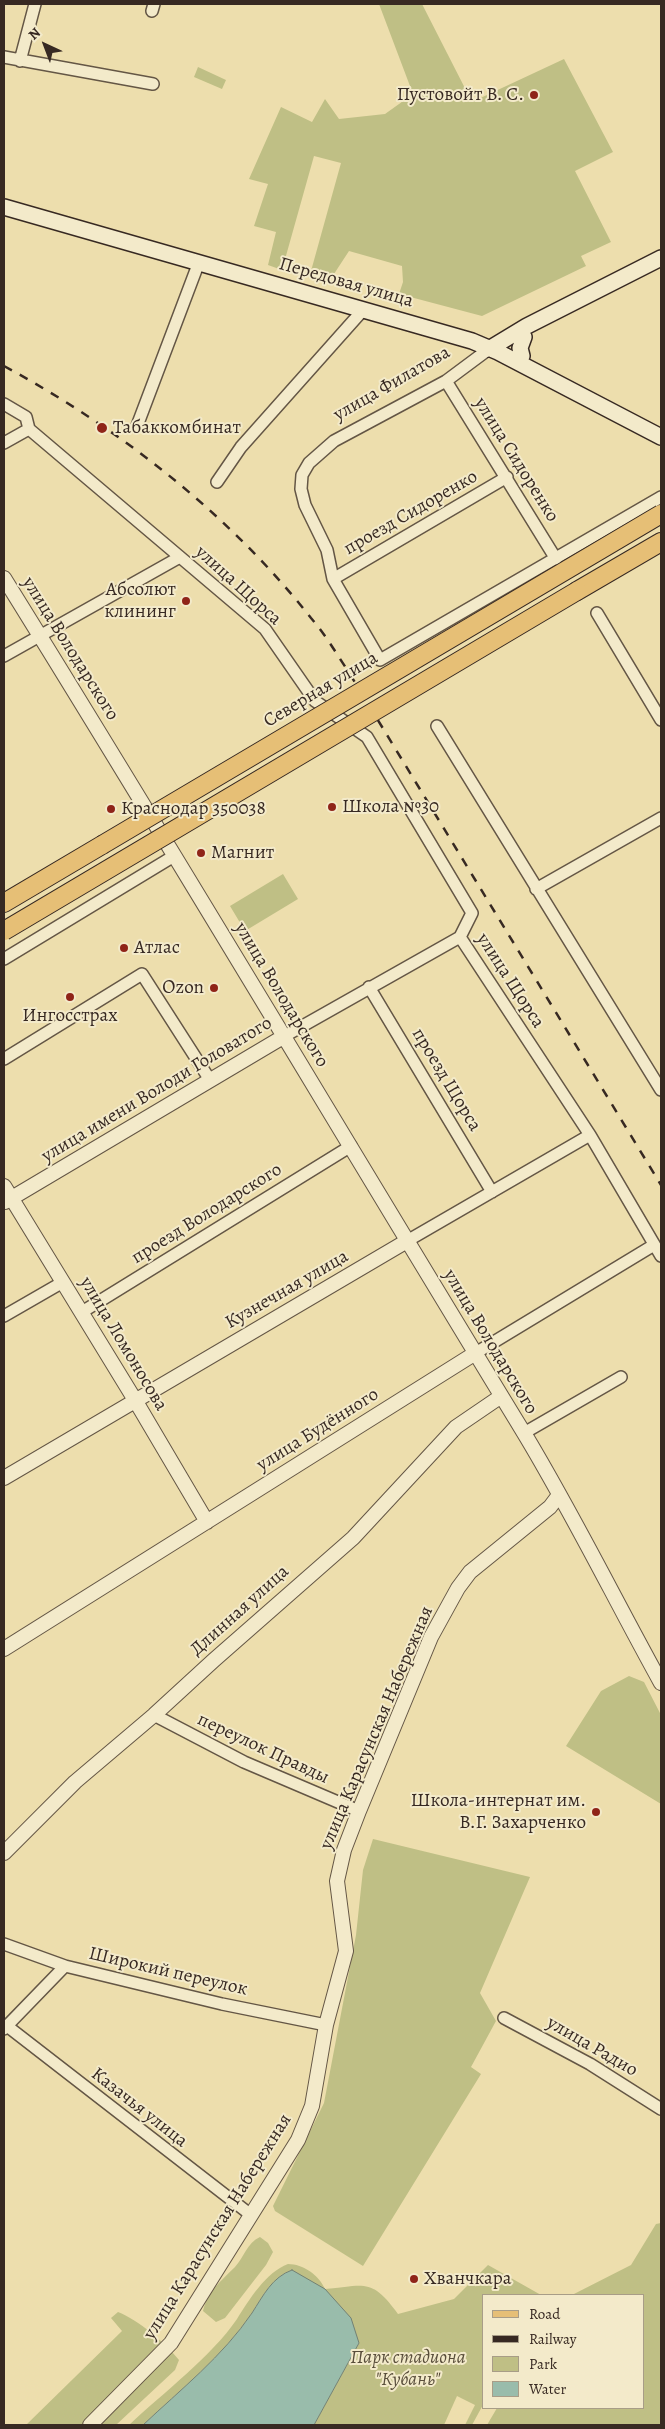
<!DOCTYPE html>
<meta charset="utf-8">
<style>
body{margin:0}
#map{position:relative;width:665px;height:2429px;overflow:hidden;background:#eddead;font-family:Alegreya,serif}
canvas{display:block}
.frame{position:absolute;inset:0;border:5px solid #372922;pointer-events:none}
.legend{position:absolute;left:482px;top:2294px;width:162px;height:115px;box-sizing:border-box;background:#f3eaca;border:1px solid #a89d87;margin:0;padding:6px 9px;list-style:none;font-size:15px;color:#372922}
.legend li{display:flex;align-items:center;gap:10px;height:25px}
.legend b{width:25px;border:1px solid #a89d87}
.north{position:absolute;left:20px;top:20px;width:50px;height:50px;-webkit-text-stroke:4px #f3eaca;paint-order:stroke;rotate:317deg;font-size:14px;font-weight:700;line-height:20px;text-align:center;color:#372922}
.north::after{content:'';display:block;margin:auto;width:18px;height:22px;background:#372922;clip-path:polygon(50% 0,100% 100%,50% 72%,0 100%)}
</style>
<div id="map">
<canvas width="665" height="2429"></canvas>
<div class="frame"></div>
<ul class="legend">
<li><b style="height:6px;background:#e6bf76"></b>Road</li>
<li><b style="height:6px;background:#372922"></b>Railway</li>
<li><b style="height:14px;background:#bfbf85"></b>Park</li>
<li><b style="height:14px;background:#99bcab"></b>Water</li>
</ul>
<div class="north">N</div>
</div>
<script>
const ctx = document.querySelector('canvas').getContext('2d');
ctx.lineJoin = 'round';
function paint(path, color) { ctx.fillStyle = color; ctx.fill(path, 'evenodd'); }
function stroke(path, color, width, dash) { ctx.strokeStyle = color; ctx.lineWidth = width; ctx.lineCap = dash ? 'butt' : 'round'; ctx.setLineDash(dash || []); ctx.stroke(path); }
function drawText(font, color, halo, rows, align = 'center') {
  ctx.font = font + ' Alegreya,serif'; ctx.lineWidth = 4; ctx.setLineDash([]); ctx.textBaseline = 'middle'; ctx.strokeStyle = halo; ctx.fillStyle = color; for (const [text, x, y, turn = 0] of rows) {
    ctx.save(); ctx.translate(x, y); ctx.rotate((+turn || 0) * Math.PI / 180); ctx.textAlign = isNaN(turn) ? turn : align; if (halo) ctx.strokeText(text, 0, 0); ctx.fillText(text, 0, 0); ctx.restore();
  }
}
paint(new Path2D(`
 M379 4H422L472 102 564 59 613 152 575 171 611 242 581 256 586 266 482 316 399 294 403 282 402 266 349 251 332 277 311 271 341 163 314 156 282 270 268 265 276 232 254 226 268 184 249 179 281 107 312 122 325 99 339 119 385 114 413 94Z
 M198 67 226 80 222 89 194 77Z
 M283 874 298 899 245 931 230 906Z
 M629 1676 644 1682 661 1715V1804L566 1746 601 1691Z
 M373 1839 530 1877 480 1993 496 2021 471 2067 481 2074 363 2266 275 2211 273 2206 324 2103 356 1935 363 1870Z
 M661 2223V2425H487L497 2408H644V2295H572L631 2265 656 2224Z
 M260 2237 268 2243 273 2252 266 2265 225 2318 216 2322 203 2311C208 2291 221 2281 235 2267 244 2257 247 2243 260 2237Z
 M288 2264C303 2264 319 2275 325 2289 365 2286 371 2277 398 2314L454 2299 488 2265 541 2295H484V2403L472 2425H465L475 2405 457 2396 444 2425H314L359 2343 292 2270C272 2277 263 2296 252 2313 223 2356 180 2390 143 2425H129C163 2393 211 2357 237 2319 249 2300 266 2272 288 2264Z
 M118 2312C137 2319 167 2344 179 2360L175 2370 116 2425H26L122 2331 111 2318Z`), '#bfbf85');
const water = new Path2D(`
 M292 2270 325 2289 351 2318 359 2343 314 2425H143C180 2390 223 2356 252 2313 263 2296 272 2277 292 2270Z`);
paint(water, '#99bcab');
stroke(water, '#728174', 1);
const minor = new Path2D(`
 M152 11 154 4
 M4 57 153 84
 M20 61 35 4
 M489 349 446 381 334 441 309 463 302 475 301 489 305 505 327 550 333 579 380 660 661 497
 M446 381 556 559
 M4 404 26 417 29 429 265 629 315 701 367 737 472 913 460 937
 M137 426 199 262
 M4 443 29 429
 M217 482 241 447 363 310
 M333 579 507 477
 M597 613 661 720
 M4 656 180 557
 M437 726 661 1090
 M536 889 661 818
 M460 937 590 1135 661 1256
 M4 959 174 856
 M369 987 492 1192
 M283 1037 460 937
 M4 1059 142 974 210 1080
 M407 1241 590 1135
 M82 1312 351 1146
 M4 1316 63 1282
 M474 1354 654 1245
 M524 1433 621 1377
 M154 1715 244 1762 359 1811
 M4 1944 65 1966 222 2004 326 2025
 M504 2018 590 2064 661 2109
 M7 2026 251 2215
 M4 2029 65 1966`);
const tertiary = new Path2D(`
 M4 578C180 861 350 1148 524 1433 573 1514 615 1600 661 1683
 M4 1186 135 1400 207 1522
 M5 1202 283 1037
 M4 1478 407 1241
 M4 1649 474 1354
 M4 1853 75 1782 154 1715 214 1660 353 1538 456 1427 500 1397
 M90 2425 171 2343 298 2140 312 2106 326 2025 346 1951 337 1881 344 1850 359 1811 431 1637 458 1588 470 1572 550 1507 559 1495`);
const secondary = new Path2D(`
 M4 207 472 341 498 352 661 437
 M489 349 527 326 661 258
 M522 356 520 348 524 337`);
const primary = new Path2D(`
 M577 591 661 542
 M4 903 102 845`);
stroke(minor, '#645645', 14);
stroke(tertiary, '#645645', 16);
stroke(secondary, '#372922', 18);
stroke(primary, '#372922', 20);
stroke(minor, '#f3eaca', 11);
stroke(tertiary, '#f3eaca', 14);
stroke(secondary, '#f3eaca', 15);
stroke(primary, '#e6bf76', 18);
stroke(new Path2D(`
 M4 366C120 429 228 513 311 618 325 634 336 653 348 671L661 1185`), '#372922', 2.5, [9, 9]);
const primaryBridge = new Path2D(`
 M102 845 661 514
 M4 931 577 591`);
stroke(primaryBridge, '#372922', 20, []);
stroke(primaryBridge, '#e6bf76', 18);
for (const [x, y, r, color] of [
 [534,95,5,"#8f2418"],
 [102,428,6,"#8f2418"],
 [186,601,5,"#8f2418"],
 [332,807,5,"#8f2418"],
 [111,809,5,"#8f2418"],
 [201,853,5,"#8f2418"],
 [124,948,5,"#8f2418"],
 [214,988,5,"#8f2418"],
 [70,997,5,"#8f2418"],
 [596,1812,5,"#8f2418"],
 [414,2279,5,"#8f2418"]
]) { const dot = new Path2D(); dot.arc(x, y, r, 0, 2 * Math.PI); ctx.fillStyle = color; ctx.fill(dot); stroke(dot, '#f3eaca', 2); }
drawText('19px', '#372922', '#f3eaca', [
 ["Пустовойт В. С.",524,95,"right"],
 ["Табаккомбинат",113,428],
 ["Абсолют",176,590,"right"],
 ["клининг",176,612,"right"],
 ["Школа №30",342,807],
 ["Краснодар 350038",121,809],
 ["Магнит",211,853],
 ["Атлас",134,948],
 ["Ozon",204,988,"right"],
 ["Ингосстрах",70,1016,"center"],
 ["Школа-интернат им.",586,1801,"right"],
 ["В.Г. Захарченко",586,1823,"right"],
 ["Хванчкара",424,2279]
], 'left');
drawText('19px', '#372922', '#f3eaca', [
 ["Передовая улица",346,283,16],
 ["улица Филатова",392,384,-30],
 ["улица Сидоренко",516,460,58],
 ["проезд Сидоренко",411,513,-30],
 ["улица Щорса",238,586,42],
 ["улица Володарского",70,649,58],
 ["Северная улица",321,690,-31],
 ["улица Щорса",510,981,57],
 ["улица Володарского",281,995,59],
 ["проезд Щорса",446,1080,59],
 ["улица имени Володи Головатого",157,1090,-31],
 ["проезд Володарского",207,1214,-32],
 ["Кузнечная улица",287,1290,-30],
 ["улица Володарского",490,1342,59],
 ["улица Ломоносова",123,1344,59],
 ["улица Будённого",318,1430,-32],
 ["Длинная улица",240,1611,-42],
 ["улица Карасунская Набережная",377,1728,-67],
 ["переулок Правды",263,1749,25],
 ["Широкий переулок",168,1972,13],
 ["улица Радио",592,2047,30],
 ["Казачья улица",139,2108,38],
 ["улица Карасунская Набережная",218,2227,-58]
]);
drawText('italic 19px', '#594e3b', '#f3eaca', [
 ["Парк стадиона",408,2358],
 ["\"Кубань\"",408,2380]
]);
</script>
